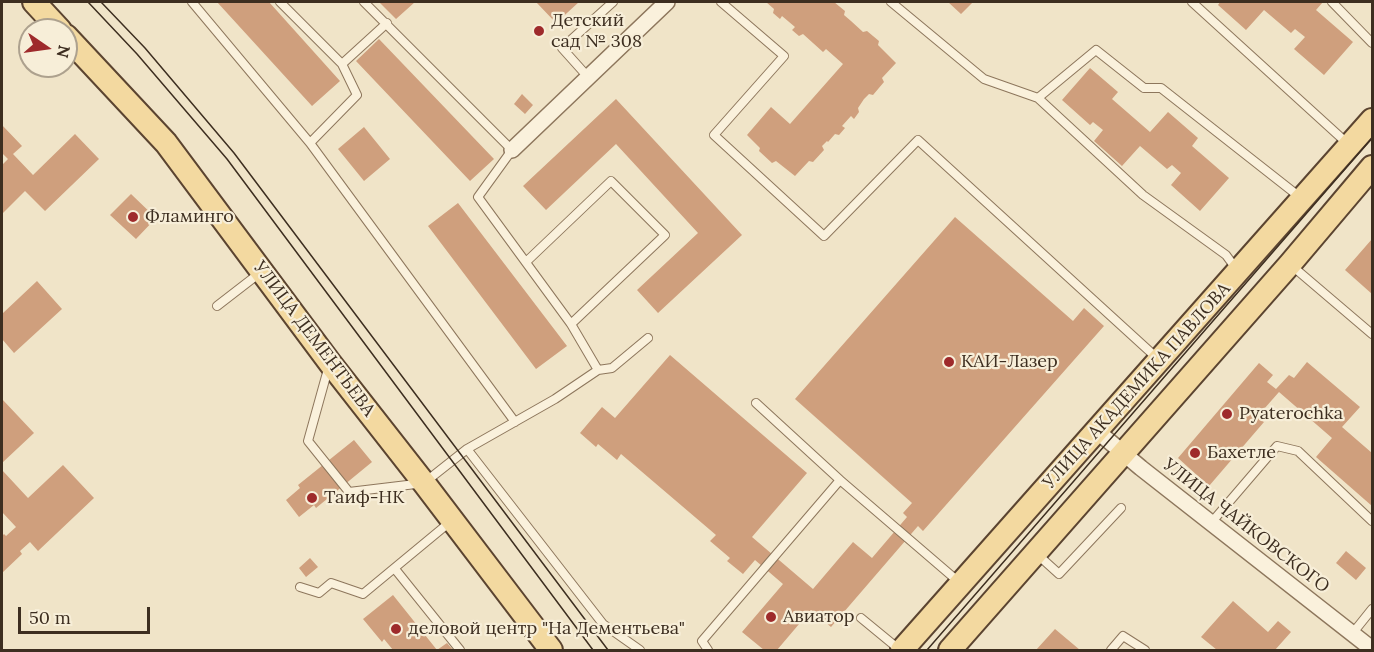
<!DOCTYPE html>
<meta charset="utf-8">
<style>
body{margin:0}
#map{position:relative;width:1374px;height:652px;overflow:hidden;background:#f0e4c8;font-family:Lora,serif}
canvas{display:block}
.frame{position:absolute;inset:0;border:3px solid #3d2e20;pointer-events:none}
.north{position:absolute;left:18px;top:18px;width:60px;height:60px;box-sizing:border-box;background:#f7eed8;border:2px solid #ada18e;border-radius:50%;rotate:103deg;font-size:16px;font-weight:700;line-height:24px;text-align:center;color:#3d2e20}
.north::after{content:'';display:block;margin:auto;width:21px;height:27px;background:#9e2a2b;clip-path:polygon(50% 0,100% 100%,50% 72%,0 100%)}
.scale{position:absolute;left:18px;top:607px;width:132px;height:27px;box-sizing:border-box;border:3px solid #3d2e20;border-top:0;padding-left:8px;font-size:18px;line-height:21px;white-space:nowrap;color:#3d2e20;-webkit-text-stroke:4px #f7eed8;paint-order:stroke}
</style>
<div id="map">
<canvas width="1374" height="652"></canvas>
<div class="frame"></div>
<div class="north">N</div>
<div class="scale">50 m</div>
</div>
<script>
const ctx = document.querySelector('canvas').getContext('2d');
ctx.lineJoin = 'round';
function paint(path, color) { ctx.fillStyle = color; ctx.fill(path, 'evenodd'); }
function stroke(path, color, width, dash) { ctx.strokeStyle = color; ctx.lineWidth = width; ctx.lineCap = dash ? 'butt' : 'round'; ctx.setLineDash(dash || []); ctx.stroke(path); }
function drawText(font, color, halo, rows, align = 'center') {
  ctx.font = font + ' Lora,serif'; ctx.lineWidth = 4.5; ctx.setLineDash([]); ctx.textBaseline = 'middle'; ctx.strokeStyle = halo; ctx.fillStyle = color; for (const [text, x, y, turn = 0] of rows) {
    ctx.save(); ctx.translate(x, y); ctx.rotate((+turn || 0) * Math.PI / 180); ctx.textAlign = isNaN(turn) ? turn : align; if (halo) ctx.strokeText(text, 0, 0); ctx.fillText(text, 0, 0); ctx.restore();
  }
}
paint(new Path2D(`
 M217 2H269L340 81 312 106Z
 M379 2H415L396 19Z
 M536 2H579L556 23Z
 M766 2H834L845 11 844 15 851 21 863 32 867 31 879 41 878 45 896 63 882 78 884 82 873 95 869 94 864 99 858 108 859 112 854 119 851 116 842 126 845 128 839 135 835 134 828 142 827 141 822 146 824 150 813 162 809 161 795 176 776 161 772 163 759 151 760 148 747 135 771 107 790 124 843 64 826 49 823 52 803 34 799 36 792 30 795 27 782 16 780 19 773 13 774 9Z
 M948 2H973L961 14Z
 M1220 2H1323L1316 10 1353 42 1324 75 1294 49 1305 37 1295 29 1291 33 1264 10 1246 30 1218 5Z
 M379 39 494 159 470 181 356 61Z
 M1090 68 1118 92 1112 99 1150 132 1168 112 1198 138 1192 146 1229 178 1200 211 1171 185 1181 173 1172 165 1167 169 1140 146 1122 166 1094 141 1103 130 1093 122 1090 125 1062 100Z
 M522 94 533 105 525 114 514 104Z
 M616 99 742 235 658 313 637 290 698 233 616 144 546 210 523 186Z
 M2 125 22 146 13 154 33 175 75 134 99 159 45 211 25 191 2 214V165L8 159 2 153Z
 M364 127 390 159 364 181 338 149Z
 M131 194 156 218 136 239 110 215Z
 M458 203 567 346 536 369 428 226Z
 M955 217 1073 321 1084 308 1104 326 923 531 918 526 831 627 811 610 777 650H764L742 632 783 584 755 560 743 574 727 561 730 558 710 541 716 535 621 454 617 460 598 444 596 447 580 433 602 407 615 418 670 355 807 473 752 537 813 589 853 542 872 558 907 517 903 513 912 503 795 399Z
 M1372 239V294L1345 270Z
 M37 281 62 309 14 353 2 339V314Z
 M1307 362 1360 407 1342 427 1372 453V506L1316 457 1332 438 1279 392 1257 417 1264 422 1209 486 1178 458 1259 363 1273 375 1267 382 1276 389 1289 375 1294 378Z
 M2 399 34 433 2 463Z
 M354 440 372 462 316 508 314 505 299 517 286 500 300 488 298 485Z
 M63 465 94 498 38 551 30 542 20 551 22 554 2 573V536L4 534 6 536 16 527 2 512V470L28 498Z
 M1346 551 1366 568 1356 580 1336 563Z
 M310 558 318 567 306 577 299 568Z
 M393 595 437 650 447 643 453 650H393L384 639 382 642 363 619Z
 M1233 601 1268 632 1278 621 1291 632 1275 650H1217L1201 637Z
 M1055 629 1080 650H1036Z`), '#cf9f7d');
const lane = new Path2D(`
 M192 2 310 143 515 422
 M280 2 342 64 357 95 310 143
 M721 2 784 56 714 135 824 236 918 140 1158 359
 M891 2 984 79 1038 98 1143 195 1226 255 1237 270
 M1192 2 1348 144
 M1332 2 1372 43
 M342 64 387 23
 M588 77 562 48 613 2
 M1038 98 1096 50 1144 88H1161L1301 198
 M526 262 611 181 665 235 571 324
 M1291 265 1372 334
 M217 306 261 272
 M328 369 308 441 349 492 424 483 467 449 555 399 598 370 571 324 478 197 512 150 364 2
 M598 370 612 368 648 338
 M756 403 840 480
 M467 449 603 624 640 650
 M1211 523 1277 446 1298 451 1372 521
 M1038 555 1059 574 1121 508
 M395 569 460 650
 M300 587 319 593 331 583 363 594 450 522
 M861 618 900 650
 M1352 634 1372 609
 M708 650 702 641 840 480 960 583
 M1111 650 1123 636 1145 650`);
const street = new Path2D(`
 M512 150 667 2
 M1097 431 1141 468 1372 649`);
const primary = new Path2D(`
 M34 2 60 30
 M66 36 166 143 330 363 424 483 551 650
 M902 650 1372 120
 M950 650 1290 264 1372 167`);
stroke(lane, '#8d765c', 10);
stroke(street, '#8d765c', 18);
stroke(primary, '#5b4430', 26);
stroke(lane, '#faf1dc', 8);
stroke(street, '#faf1dc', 15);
stroke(primary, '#f3d9a0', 22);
stroke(new Path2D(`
 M88 2 137 54 227 159 593 650
 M101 2 145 48 234 153 608 650
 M927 650 1372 138`), '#3d2e20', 1.5);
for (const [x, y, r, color] of [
 [539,31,6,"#9e2a2b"],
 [133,217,6,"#9e2a2b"],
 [949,362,6,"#9e2a2b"],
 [1227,414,6,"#9e2a2b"],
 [1195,453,6,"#9e2a2b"],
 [312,498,6,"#9e2a2b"],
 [771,617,6,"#9e2a2b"],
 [396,629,6,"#9e2a2b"]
]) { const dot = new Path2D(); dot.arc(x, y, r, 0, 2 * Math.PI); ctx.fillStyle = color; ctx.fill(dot); stroke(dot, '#f7eed8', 2); }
drawText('18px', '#3d2e20', '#f7eed8', [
 ["Детский",551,21],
 ["сад № 308",551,42],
 ["Фламинго",145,217],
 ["КАИ-Лазер",961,362],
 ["Pyaterochka",1239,414],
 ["Бахетле",1207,453],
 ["Таиф-НК",324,498],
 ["Авиатор",783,617],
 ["деловой центр \"На Дементьева\"",408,629]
], 'left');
drawText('18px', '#3d2e20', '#f7eed8', [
 ["УЛИЦА ДЕМЕНТЬЕВА",314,339,53],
 ["УЛИЦА АКАДЕМИКА ПАВЛОВА",1137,386,-48],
 ["УЛИЦА ЧАЙКОВСКОГО",1246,526,38]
]);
</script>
